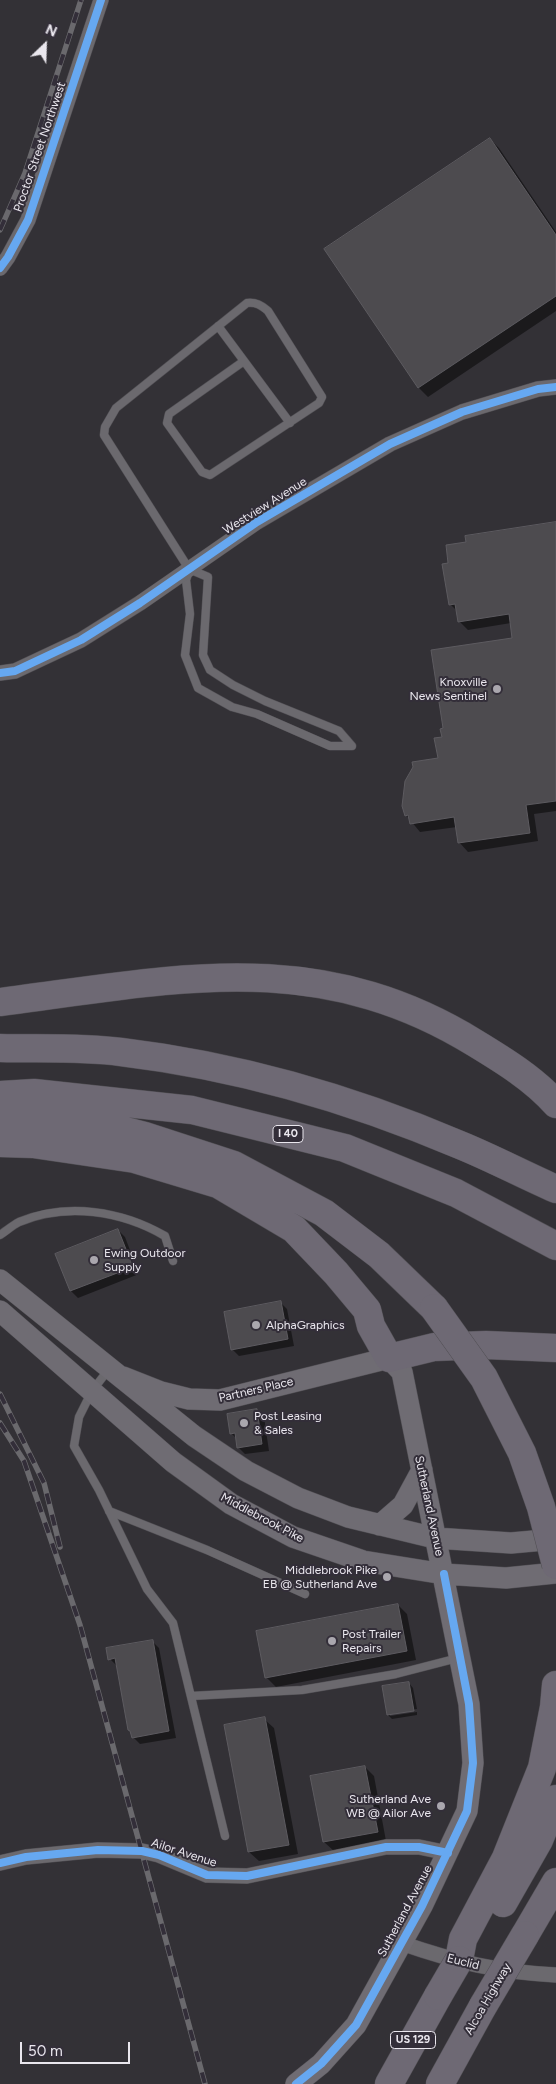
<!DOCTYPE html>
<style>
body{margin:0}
#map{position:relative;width:556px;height:2084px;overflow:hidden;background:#333136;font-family:Figtree,sans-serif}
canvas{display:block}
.north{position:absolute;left:20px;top:20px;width:50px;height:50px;-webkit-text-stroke:4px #332e39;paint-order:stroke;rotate:24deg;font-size:14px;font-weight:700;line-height:20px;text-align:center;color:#eae7ee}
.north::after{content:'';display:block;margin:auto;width:18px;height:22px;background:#eae7ee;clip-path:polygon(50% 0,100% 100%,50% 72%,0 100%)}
.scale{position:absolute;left:20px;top:2042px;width:110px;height:22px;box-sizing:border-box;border:2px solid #eae7ee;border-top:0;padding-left:6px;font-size:15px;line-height:18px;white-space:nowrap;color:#eae7ee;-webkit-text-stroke:4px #332e39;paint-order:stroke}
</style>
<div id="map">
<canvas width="556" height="2084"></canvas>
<div class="north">N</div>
<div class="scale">50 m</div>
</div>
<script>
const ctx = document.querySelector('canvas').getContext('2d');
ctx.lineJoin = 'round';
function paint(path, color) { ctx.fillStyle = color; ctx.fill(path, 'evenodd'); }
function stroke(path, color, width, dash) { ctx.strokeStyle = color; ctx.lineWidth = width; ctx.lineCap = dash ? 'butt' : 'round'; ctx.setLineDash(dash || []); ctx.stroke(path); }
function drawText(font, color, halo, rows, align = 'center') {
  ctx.font = font + ' Figtree,sans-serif'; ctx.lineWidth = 4; ctx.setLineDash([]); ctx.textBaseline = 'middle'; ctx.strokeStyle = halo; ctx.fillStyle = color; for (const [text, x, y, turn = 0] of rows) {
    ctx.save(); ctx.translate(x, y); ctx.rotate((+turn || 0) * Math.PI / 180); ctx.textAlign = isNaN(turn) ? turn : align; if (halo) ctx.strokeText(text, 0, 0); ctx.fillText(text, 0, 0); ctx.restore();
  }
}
paint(new Path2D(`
 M490 139 499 148 556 232V311L428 397 419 388 326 250Z
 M556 524V811L534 814 538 841 468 852 459 842 457 827 420 832 406 815 439 759 443 738 514 639 511 623 468 630 459 621 458 612 450 604Z
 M118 1230 125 1237 139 1274 78 1298 71 1291 57 1254Z
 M280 1302 287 1309 294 1346 239 1356 232 1349Z
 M257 1410 264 1417 269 1451 245 1454 238 1447 237 1439 231 1433Z
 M398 1605 407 1614 416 1660 276 1687 266 1677Z
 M152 1641 159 1648 176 1738 140 1744 133 1737 117 1666 110 1659Z
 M409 1683 413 1688 417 1709 390 1713V1716L417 1712V1715L392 1719 388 1715Z
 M264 1719 274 1728 298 1854 259 1861 249 1852 226 1726Z
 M365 1767 374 1776 386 1841 334 1851 324 1842 312 1777Z`), '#0007');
const building = new Path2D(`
 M490 138 556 235V296L418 388 324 249Z
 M556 522V801L526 805 530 833 458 843 454 817 410 824 408 815 405 816 402 806 405 781 413 767 412 762 438 758 434 738 442 737 440 729 443 728 431 650 512 638 509 614 458 622 455 604 449 605 442 564 448 563 446 545 466 542 465 536Z
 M118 1229 133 1267 70 1291 55 1254Z
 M281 1301 288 1339 231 1350 224 1312Z
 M257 1409 262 1444 237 1448 235 1433 230 1434 227 1414Z
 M398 1604 407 1651 265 1678 256 1631Z
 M153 1640 169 1731 132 1738 130 1731 128 1730 115 1658 108 1660 106 1648Z
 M409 1682 414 1711 387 1715 382 1686Z
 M265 1717 289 1845 248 1852 224 1725Z
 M365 1766 378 1832 323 1842 310 1776Z`);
paint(building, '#4d4b4f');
stroke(building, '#5d5b60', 1);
const lane = new Path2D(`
 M244 361 290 423
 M189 571 186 580 190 614 185 655 198 688 232 707 257 714 330 746H352L339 731 265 701 233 685 210 670 203 655 208 577 189 569 104 435 105 427 116 408 247 303C256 302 261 305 268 311L322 397 319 403 210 475 202 472 167 423 169 414 244 361 218 326
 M0 1235C6 1231 13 1225 19 1222 67 1202 122 1211 165 1236L173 1261
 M109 1369 92 1391 79 1417 74 1446 99 1490 147 1589 173 1623 225 1836
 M109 1511 207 1550 305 1594
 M191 1696 302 1690 396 1674 458 1658`);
const street = new Path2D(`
 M0 268 8 257 28 220 101 0
 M0 673 15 671 81 640 140 603 257 522 390 444 462 412 538 389 556 387
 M0 1863 26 1857 98 1850 142 1851 159 1855 207 1875 247 1876 386 1847H419L448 1853
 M401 1943C456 1962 497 1972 556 1975`);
const secondary = new Path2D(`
 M0 1280 194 1436 246 1471 298 1498 348 1517 435 1538 511 1543 556 1539
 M0 1311 173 1462 231 1504 293 1537 363 1561 444 1574 506 1578 556 1573
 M123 1377 161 1392 189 1399 220 1400 389 1358 402 1372 469 1704 473 1763 467 1811 422 1906 356 2025 321 2064 296 2084
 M380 1525 403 1505 422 1470`);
const highway = new Path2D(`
 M0 1002C172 980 316 945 475 1043 503 1060 534 1079 556 1104
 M0 1048C40 1049 82 1047 121 1052 238 1066 352 1099 460 1145 492 1158 524 1175 556 1189
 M0 1095 34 1093 192 1110 345 1148 456 1193 556 1246
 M0 1119H30L110 1127 145 1136 234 1165 324 1213 379 1255 434 1308
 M0 1143 33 1144 135 1159 218 1184 294 1229 336 1273 367 1310 371 1326 389 1358 434 1347 486 1345 556 1348
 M503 1903 539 1840 556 1799
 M525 1935 556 1882
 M459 1960 463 1939 506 1858 542 1768 554 1707 556 1685
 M389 2084 438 1996
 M440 2084 483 2006`);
stroke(lane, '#514f54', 9);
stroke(street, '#514f54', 16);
stroke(secondary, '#514f54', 22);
stroke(highway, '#514f54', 29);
stroke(lane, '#6b696e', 8);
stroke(street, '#6b696e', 15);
stroke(secondary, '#6f6c73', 21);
stroke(highway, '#6e6974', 28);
const rail = new Path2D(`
 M0 230 25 173 81 0
 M0 1394 44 1483 60 1547
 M0 1423 24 1461 80 1625 205 2084`);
stroke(rail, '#6a696d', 5.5);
stroke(rail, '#332e39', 4, [11]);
const highwayBridge = new Path2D(`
 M434 1308 484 1378 522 1453 541 1507 556 1565
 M438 1996 459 1960
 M483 2006 525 1935`);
stroke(highwayBridge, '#514f54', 29, []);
stroke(highwayBridge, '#6e6974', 28);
stroke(new Path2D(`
 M0 268 8 257 28 220 101 0
 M0 673 15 671 81 640 140 603 257 522 390 444 462 412 538 389 556 387
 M0 1863 26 1857 98 1850 142 1851 159 1855 207 1875 247 1876 386 1847H419L448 1853
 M296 2084 321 2064 356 2025 422 1906 467 1811 473 1763 469 1704 444 1574`), '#66a8f1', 8);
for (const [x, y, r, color] of [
 [497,689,5,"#aaa7ae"],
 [94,1260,5,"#aaa7ae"],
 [256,1325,5,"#aaa7ae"],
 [244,1423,5,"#aaa7ae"],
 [387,1577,5,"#aaa7ae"],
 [332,1641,5,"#aaa7ae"],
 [441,1806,5,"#aaa7ae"]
]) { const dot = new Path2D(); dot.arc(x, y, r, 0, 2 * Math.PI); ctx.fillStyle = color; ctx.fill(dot); stroke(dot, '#332e39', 2); }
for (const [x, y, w] of [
 [288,1134,30],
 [413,2040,45]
]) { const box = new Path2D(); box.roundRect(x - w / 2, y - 8.5, w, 17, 4); ctx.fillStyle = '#332e39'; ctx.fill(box); stroke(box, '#eae7ee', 1); }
drawText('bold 11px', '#eae7ee', null, [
 ["I 40",288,1134],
 ["US 129",413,2040]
]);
drawText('12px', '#eae7ee', '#332e39', [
 ["Proctor Street Northwest",40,147,-71],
 ["Westview Avenue",265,506,-32],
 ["Partners Place",256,1390,-13],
 ["Sutherland Avenue",429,1506,78],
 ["Middlebrook Pike",262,1518,28],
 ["Ailor Avenue",184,1853,18],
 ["Sutherland Avenue",405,1911,-62],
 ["Euclid",463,1962,14],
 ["Alcoa Highway",488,1999,-60]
]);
drawText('12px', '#eae7ee', '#332e39', [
 ["Knoxville",487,682,"right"],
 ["News Sentinel",487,696,"right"],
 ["Ewing Outdoor",104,1253],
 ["Supply",104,1267],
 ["AlphaGraphics",266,1325],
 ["Post Leasing",254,1416],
 ["& Sales",254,1430],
 ["Middlebrook Pike",377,1570,"right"],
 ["EB @ Sutherland Ave",377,1584,"right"],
 ["Post Trailer",342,1634],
 ["Repairs",342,1648],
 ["Sutherland Ave",431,1799,"right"],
 ["WB @ Ailor Ave",431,1813,"right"]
], 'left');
</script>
